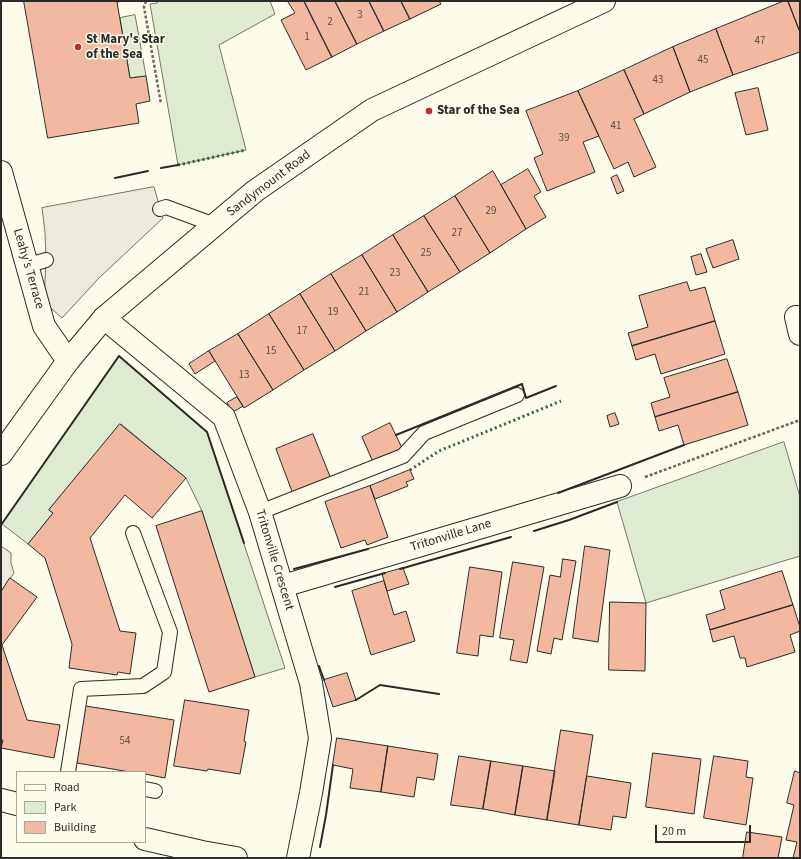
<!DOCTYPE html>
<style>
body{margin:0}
#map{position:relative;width:801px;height:859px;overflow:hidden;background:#fdfbea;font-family:"Source Sans 3",sans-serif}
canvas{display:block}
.frame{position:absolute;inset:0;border:2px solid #2b2b2b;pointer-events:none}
.legend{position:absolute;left:16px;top:771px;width:130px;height:72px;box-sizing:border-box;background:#fdfbea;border:1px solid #a9a89e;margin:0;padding:5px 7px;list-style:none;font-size:12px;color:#2b2b2b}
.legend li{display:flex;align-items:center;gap:8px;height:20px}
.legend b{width:20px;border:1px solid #a9a89e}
.scale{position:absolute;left:655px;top:825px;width:96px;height:18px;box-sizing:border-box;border:2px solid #2b2b2b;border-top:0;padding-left:5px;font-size:12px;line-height:14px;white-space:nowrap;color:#2b2b2b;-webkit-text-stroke:3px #fdfbea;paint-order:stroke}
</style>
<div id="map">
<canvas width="801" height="859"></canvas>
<div class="frame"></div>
<ul class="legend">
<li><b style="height:5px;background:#fdfbea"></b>Road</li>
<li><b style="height:11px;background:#deebd1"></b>Park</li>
<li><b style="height:11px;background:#f2b8a0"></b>Building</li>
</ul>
<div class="scale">20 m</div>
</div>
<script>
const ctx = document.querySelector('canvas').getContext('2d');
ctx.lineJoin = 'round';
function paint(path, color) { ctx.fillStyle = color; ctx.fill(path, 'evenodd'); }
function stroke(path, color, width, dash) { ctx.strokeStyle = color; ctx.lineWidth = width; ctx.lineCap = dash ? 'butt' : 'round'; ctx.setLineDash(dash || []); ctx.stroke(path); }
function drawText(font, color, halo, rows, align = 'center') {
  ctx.font = font + ' "Source Sans 3",sans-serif'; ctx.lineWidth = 3; ctx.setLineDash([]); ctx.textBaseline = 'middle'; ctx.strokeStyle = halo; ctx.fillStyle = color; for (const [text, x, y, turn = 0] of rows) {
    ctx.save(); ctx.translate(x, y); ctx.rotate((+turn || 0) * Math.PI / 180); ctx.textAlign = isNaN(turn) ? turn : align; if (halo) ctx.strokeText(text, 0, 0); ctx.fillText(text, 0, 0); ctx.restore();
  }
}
const green = new Path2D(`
 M157 1H270L275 14 219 45 246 150 178 165 150 4 157 3Z
 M135 15 146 76 130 78 120 18Z
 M119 356 207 432 285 668 255 677 202 511 186 478 121 424 49 510 53 513 28 544 2 524Z
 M784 442 800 497V556L646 603 617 502Z`);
paint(green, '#deebd1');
stroke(green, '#74746e', 1);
const parking = new Path2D(`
 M154 187 163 218 99 278 62 318 44 302 46 260 45 232 42 208Z
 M1 546 11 553V563L14 573 1 592Z`);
paint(parking, '#eceadb');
stroke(parking, '#74746e', 1);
const building = new Path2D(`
 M24 1H124L117 2 130 78 146 76 150 101 136 104 139 123 48 138Z
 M290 1H304L332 57 306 70 281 20 295 13 288 2Z
 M304 1H335L357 44 332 57Z
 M335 1H369L384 31 357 44Z
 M369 1H401L410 19 384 31Z
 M401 1H439L441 4 410 19Z
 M784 1H788L800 32V52L733 75 716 29Z
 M788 1H800V32Z
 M716 29 733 75 690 92 673 47Z
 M673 47 690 92 644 114 624 70Z
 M624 70 644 114 634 119 656 167 634 177 628 162 614 169 578 91Z
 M758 88 768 130 746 135 735 93Z
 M578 91 599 136 583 142 595 172 547 191 534 158 543 154 526 111Z
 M528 169 541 192 534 196 546 217 526 229 501 185Z
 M493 171 526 229 490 253 455 196Z
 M617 175 624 191 617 194 611 178Z
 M455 196 490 253 460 272 424 216Z
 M424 216 460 272 428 292 393 235Z
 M393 235 428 292 397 312 362 255Z
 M733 240 739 259 713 268 706 249Z
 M701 254 707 272 696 275 691 257Z
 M362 255 397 312 366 331 331 274Z
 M331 274 366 331 335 351 300 294Z
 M687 282 690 291 705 287 715 321 632 346 628 333 648 327 639 296Z
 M300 294 335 351 304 370 269 314Z
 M269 314 304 370 273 390 238 334Z
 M715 321 725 354 661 374 655 354 636 360 632 346Z
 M238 334 273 390 244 408 209 351Z
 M209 351 215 361 195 374 189 364Z
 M727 359 738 392 655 417 651 403 670 397 664 378Z
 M738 392 748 425 684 445 678 425 659 431 655 417Z
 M237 397 243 406 233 412 227 403Z
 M615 413 619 424 610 427 607 416Z
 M390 423 402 448 373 462 362 437Z
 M120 424 186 478 152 518 125 495 90 538 120 631 136 633 130 674 118 672 117 675 69 668 72 644 45 558 28 544 53 513 49 510Z
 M313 434 331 479 293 494 276 449Z
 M410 470 414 479 406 482 408 486 375 499 370 486Z
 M370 486 388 537 367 545 365 540 341 548 325 502Z
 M202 511 255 677 209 692 156 526Z
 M585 546 610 550 598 642 573 638Z
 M563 559 576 561 562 640 554 638 551 654 537 651 550 575 560 577Z
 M513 562 544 567 527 663 510 660 514 640 500 638Z
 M470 567 502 572 493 637 480 635 478 656 457 653Z
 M403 568 409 584 387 591 382 574Z
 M782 571 793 605 710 630 706 615 725 609 720 591Z
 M10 578 37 597 2 645 27 720 60 725 54 758 1 748 3 740H1V592Z
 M384 581 394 615 406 611 415 641 371 655 352 591Z
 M610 602 646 603 645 671 609 670Z
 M793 605 800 627V631L790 635 795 652 747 667 745 658H740L734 636 713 642 710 630Z
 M347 673 356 700 333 707 324 680Z
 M185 700 249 710 244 741 246 742 240 774 208 769 207 771 174 766Z
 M86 706 174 720 165 778 145 774V772H130L77 763Z
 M561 730 593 735 579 825 547 820Z
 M337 738 388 746 381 792 350 788 353 769 333 765Z
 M388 746 438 754 434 780 417 777 414 797 381 792Z
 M653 753 701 759 694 814 646 807Z
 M459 756 491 761 483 809 451 805Z
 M714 756 748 761 746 777 753 778 746 825 704 818Z
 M491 761 523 766 515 815 483 809Z
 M523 766 555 771 547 820 515 815Z
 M795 771 800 773V858H793L797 842 786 840 794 805 787 803Z
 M587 776 631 783 626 818 613 816 611 830 579 825Z
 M747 832 782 837 778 858H743Z`);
paint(building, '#f2b8a0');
stroke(building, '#2b2b2b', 1);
const lane = new Path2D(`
 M160 209 166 207 215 225
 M26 266 46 260
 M260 512 403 456 424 433 517 395
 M68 772 81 689 143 686 164 672 170 632 133 533
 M145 789 155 791`);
const street = new Path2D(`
 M1 172 44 326 68 361
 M796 317 800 334
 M104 318 224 417 260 512 311 683 320 738 311 793 298 858
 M283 586 620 486`);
const secondary = new Path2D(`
 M1 454 68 361 104 318 255 191 372 110 604 1
 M1 800 17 804
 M145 839 202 852 236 858`);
stroke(lane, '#2b2b2b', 16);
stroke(street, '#2b2b2b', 24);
stroke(secondary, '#2b2b2b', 24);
stroke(new Path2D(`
 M146 1 144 7 161 104
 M645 477 800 420`), '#6a6964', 2.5, [3, 2]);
stroke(lane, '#fdfbea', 14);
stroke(street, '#fdfbea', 22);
stroke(secondary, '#fdfbea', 22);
stroke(new Path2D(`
 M178 165 246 150
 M410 470 439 451 561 401`), '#34623c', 3, [2, 3]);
stroke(new Path2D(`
 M161 168 178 165
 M115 178 148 171
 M396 435 522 384 526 398 556 386
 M558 493 684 445
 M1 525 119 356 207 432 244 543
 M534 531 569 520 617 502
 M294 569 368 549
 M400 569 511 537
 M335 587 385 573
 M319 666 324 680
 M356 700 380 685 439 694
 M320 847 326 815 333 765`), '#2b2b2b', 2);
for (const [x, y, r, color] of [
 [78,47,4,"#c62828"],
 [429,111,4,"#c62828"]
]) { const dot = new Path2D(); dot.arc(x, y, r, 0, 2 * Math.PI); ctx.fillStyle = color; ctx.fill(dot); stroke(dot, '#fdfbea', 1.5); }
drawText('11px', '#5d4e48', null, [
 ["3",360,16],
 ["2",330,23],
 ["1",307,38],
 ["47",760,42],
 ["45",703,61],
 ["43",658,81],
 ["41",616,127],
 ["39",564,139],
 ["29",491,212],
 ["27",457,234],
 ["25",426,254],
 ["23",395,274],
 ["21",364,293],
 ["19",333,313],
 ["17",302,332],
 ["15",271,352],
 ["13",244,376],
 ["54",125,742]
]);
drawText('bold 13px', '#2b2b2b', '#fdfbea', [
 ["St Mary's Star",86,40],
 ["of the Sea",86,55],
 ["Star of the Sea",437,111]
], 'left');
drawText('13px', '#2b2b2b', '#fdfbea', [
 ["Sandymount Road",269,184,-37],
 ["Leahy's Terrace",28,269,74],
 ["Tritonville Lane",451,536,-17],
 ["Tritonville Crescent",274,560,73]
]);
</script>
